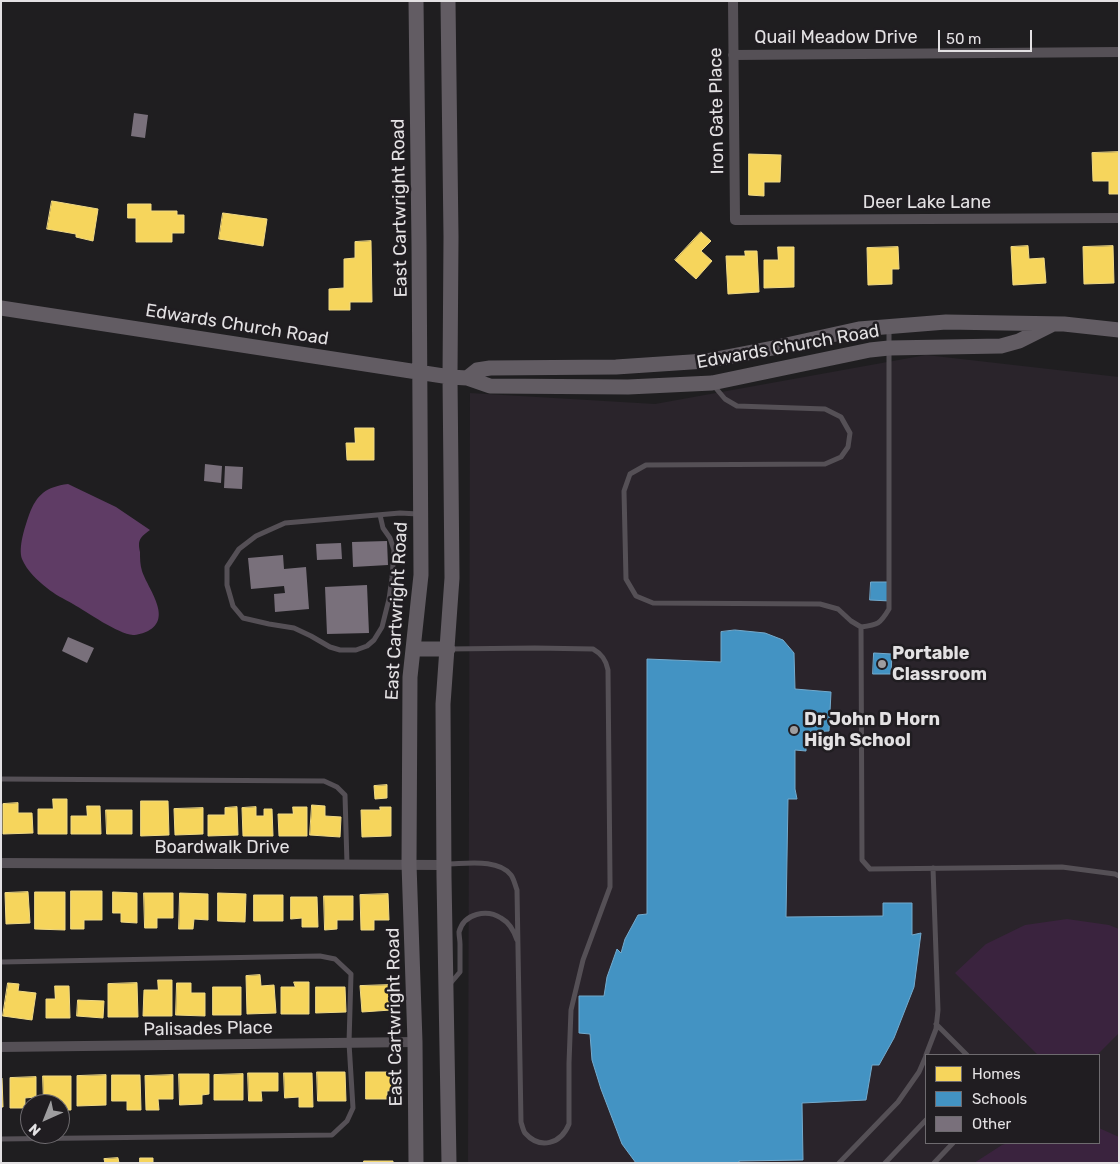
<!DOCTYPE html>
<style>
body{margin:0}
#map{position:relative;width:1120px;height:1164px;overflow:hidden;background:#1f1e20;font-family:Rubik,sans-serif}
canvas{display:block}
.frame{position:absolute;inset:0;border:2px solid #e3e1e3;pointer-events:none}
.legend{position:absolute;left:925px;top:1054px;width:175px;height:90px;box-sizing:border-box;background:#201d21;border:1px solid #6e6b6f;margin:0;padding:6px 9px;list-style:none;font-size:15px;color:#e3e1e3}
.legend li{display:flex;align-items:center;gap:10px;height:25px}
.legend b{width:25px;border:1px solid #6e6b6f}
.north{position:absolute;left:20px;top:1094px;width:50px;height:50px;box-sizing:border-box;background:#201d21;border:1px solid #6e6b6f;border-radius:50%;rotate:224deg;font-size:14px;font-weight:700;line-height:20px;text-align:center;color:#e3e1e3}
.north::after{content:'';display:block;margin:auto;width:18px;height:22px;background:#9e9d9f;clip-path:polygon(50% 0,100% 100%,50% 72%,0 100%)}
.scale{position:absolute;left:938px;top:30px;width:94px;height:22px;box-sizing:border-box;border:2px solid #e3e1e3;border-top:0;padding-left:6px;font-size:15px;line-height:18px;white-space:nowrap;color:#e3e1e3;-webkit-text-stroke:4px #201d21;paint-order:stroke}
</style>
<div id="map">
<canvas width="1120" height="1164"></canvas>
<div class="frame"></div>
<ul class="legend">
<li><b style="height:14px;background:#f6d55c"></b>Homes</li>
<li><b style="height:14px;background:#4393c3"></b>Schools</li>
<li><b style="height:14px;background:#79707b"></b>Other</li>
</ul>
<div class="north">N</div>
<div class="scale">50 m</div>
</div>
<script>
const ctx = document.querySelector('canvas').getContext('2d');
ctx.lineJoin = 'round';
function paint(path, color) { ctx.fillStyle = color; ctx.fill(path, 'evenodd'); }
function stroke(path, color, width, dash) { ctx.strokeStyle = color; ctx.lineWidth = width; ctx.lineCap = dash ? 'butt' : 'round'; ctx.setLineDash(dash || []); ctx.stroke(path); }
function drawText(font, color, halo, rows, align = 'center') {
  ctx.font = font + ' Rubik,sans-serif'; ctx.lineWidth = 5; ctx.setLineDash([]); ctx.textBaseline = 'middle'; ctx.strokeStyle = halo; ctx.fillStyle = color; for (const [text, x, y, turn = 0] of rows) {
    ctx.save(); ctx.translate(x, y); ctx.rotate((+turn || 0) * Math.PI / 180); ctx.textAlign = isNaN(turn) ? turn : align; if (halo) ctx.strokeText(text, 0, 0); ctx.fillText(text, 0, 0); ctx.restore();
  }
}
paint(new Path2D(`
 M926 355 1119 377V1163H468L470 393 655 404ZM926 1055H1099V1143H926Z`), '#2a242b');
paint(new Path2D(`
 M1067 919 1109 925 1119 929V1033L1097 1055H1038L955 973 986 944 1025 925Z
 M1099 1128 1119 1137V1163H974L1002 1145 1008 1143H1099Z`), '#3a233e');
paint(new Path2D(`
 M68 484 116 507 150 530C147 532 143 535 141 538 138 542 139 547 140 552 140 558 140 565 142 571 148 589 173 618 148 631 144 633 137 635 133 635 118 634 87 612 73 604 64 599 54 594 47 588 37 580 27 571 22 559 18 547 25 527 29 515 37 494 46 487 68 484Z`), '#5f3c65');
const homes = new Path2D(`
 M1119 152V194H1109V181H1093L1092 153Z
 M749 154 781 155 780 182H764V196L749 195Z
 M52 201 98 209 93 241 76 237V234L47 229Z
 M128 204H151V211H177V215H184V233H172V242H136V218H128Z
 M223 213 267 219 263 246 219 239Z
 M701 232 711 241 701 251 712 261 696 279 675 260Z
 M371 241 372 302H350V310H329V289L344 288V259L355 258V242Z
 M1028 246 1029 259 1044 258 1046 283 1013 285 1011 247Z
 M1113 246 1114 283 1084 284 1083 247Z
 M778 247H794V287L764 288V260H778Z
 M898 247 899 269H892V284L868 285 867 248Z
 M745 251H757L759 292 728 294 726 256H745Z
 M355 428H374V460H347L346 443H355Z
 M387 785V798L375 799 374 786Z
 M53 799H67V834H38V809H53Z
 M141 801H168L169 835 141 836Z
 M18 803V813H32L33 833 3 834V804Z
 M312 805 325 806V816L341 817 340 837 310 835Z
 M87 806H100L101 834H71V816H87Z
 M237 807 238 835 208 836V815H225V808Z
 M256 807V816H264V809H272L273 836H243L242 808Z
 M293 807H307V836H279L278 814H293Z
 M380 807H391V836L362 837 361 810H380Z
 M203 808V834L175 835 174 809Z
 M106 810H132V834H107Z
 M71 891H102V920H84V929H71Z
 M28 892 30 923 6 924 5 893Z
 M35 892H65V930L35 929Z
 M113 892 137 893V923L121 922V913H113Z
 M144 893H173V918H157V928H145Z
 M180 893 208 894V920L194 919 193 929H179Z
 M218 893 246 894 245 922 218 921Z
 M388 894 389 920H374V930H361L360 895Z
 M254 895H283V921H254Z
 M324 896H353V920H337V929L325 930Z
 M291 897H317L318 927H302V918L291 919Z
 M260 975 261 986 274 985 276 1013 247 1014 246 976Z
 M158 980H172V1016H143L144 990H158Z
 M294 982H309V1014H281V987H295Z
 M8 983 19 984 18 991 36 993 32 1020 3 1016Z
 M137 983 138 1017H108V984Z
 M177 983H191V993H205V1016L176 1015Z
 M390 985 391 1010 362 1012 360 986Z
 M55 986H69L70 1018H46V999H55Z
 M213 987H241V1015H213Z
 M316 987H345L346 1012 316 1013Z
 M78 1000 104 1001 103 1018 77 1016Z
 M317 1072H345L346 1101H318Z
 M366 1072H396L397 1090 387 1091V1099H366Z
 M248 1073H278V1091H261L262 1101H249Z
 M284 1073H312L313 1107H299V1097L285 1098Z
 M179 1074H209V1094L202 1095V1104L180 1105Z
 M243 1074V1100H214V1075Z
 M106 1075V1105L77 1106V1076Z
 M112 1075H140L141 1110H127V1101H112Z
 M173 1075V1099H158L159 1110H146L145 1076Z
 M43 1076H71V1110H60V1104H44Z
 M36 1077V1097L25 1098V1108H10V1078Z
 M1 1078H2L3 1107H1Z
 M118 1158 119 1163H105L104 1159Z
 M140 1158H153V1163H140Z
 M364 1161H393V1163H364Z`);
paint(homes, '#f6d55c');
stroke(homes, '#f0d984', 1);
const schools = new Path2D(`
 M871 582H890V601L870 600Z
 M735 630 765 633 783 640 794 653 795 689 831 692 829 731 806 732V751L795 750V789L797 799H788L786 917 883 916V903H912V935L921 933 914 987 894 1038 879 1065H872L866 1100 802 1103 803 1160 739 1161V1163H636L622 1144 601 1089 592 1060 590 1034 579 1033V996H604L607 977 617 949 621 953 625 939 638 915 647 914V659L721 662V632Z
 M874 653 892 654 891 674H873Z`);
paint(schools, '#4393c3');
stroke(schools, '#73aacd', 1);
paint(new Path2D(`
 M134 113 148 115 145 138 131 136Z
 M205 464 222 466 221 483 204 481Z
 M225 466 243 467 242 489 224 488Z
 M387 541 388 565 353 567 352 542Z
 M341 543 342 559 317 560 316 544Z
 M283 555 284 569 306 567 309 609 275 612 274 594 285 593 284 586 251 589 248 558Z
 M367 585 369 633 327 634 325 587Z
 M68 637 94 648 87 663 62 651Z`), '#79707b');
stroke(new Path2D(`
 M714 386 725 399 737 406 825 409 841 417 850 433 848 447 841 457 825 464 646 465 630 474 624 491 626 579 636 596 653 603 820 604 838 609 851 621 861 627 862 860 870 869 1062 867 1115 874 1119 876
 M380 515 383 528 390 538 394 550 392 578 389 599 382 627 374 640 367 646 356 650H340L330 647 311 636 294 628 269 624 243 618 233 606 227 585V567L239 549 256 536 285 523 400 513 418 514
 M861 627C878 625 880 624 889 609V328
 M1 779 324 781 337 787 345 795 347 864
 M446 864C465 864 498 858 511 875 514 879 515 885 517 890L521 1122C522 1125 523 1130 525 1133 540 1150 561 1144 569 1124V1063L571 1010 583 960 610 887V880L608 670C606 660 602 654 593 649L535 648 449 649
 M1 962 320 956 335 959 351 974 349 1043 353 1108 347 1121 332 1135 1 1139
 M449 985 460 972C460 963 460 953 460 944 460 940 459 936 459 932 464 913 487 909 501 918 510 923 514 931 517 940
 M936 1024 967 1055
 M926 1055 936 1029 938 1010 933 868
 M839 1163 898 1102 919 1072 926 1056
 M885 1163 926 1120
 M934 1163 953 1143`), '#555056', 5);
stroke(new Path2D(`
 M733 1 735 220 1119 218
 M733 55 1119 52
 M1 863 443 865
 M1 1047 415 1042`), '#555056', 10);
stroke(new Path2D(`
 M416 1 419 245 421 575 410 677 409 864 415 1042 416 1163
 M448 1 451 237 450 377 452 578 443 704 444 877 449 1163
 M1 308 450 377 467 378 490 386 628 387 712 383 870 350 889 348 1001 346 1019 341 1053 324
 M467 378 477 370 490 368 616 367 706 361 773 348 859 329 946 322 1064 324 1119 330
 M413 649H448`), '#625c63', 15);
for (const [x, y, r, color] of [
 [882,664,5,"#9e9d9f"],
 [794,730,5,"#9e9d9f"]
]) { const dot = new Path2D(); dot.arc(x, y, r, 0, 2 * Math.PI); ctx.fillStyle = color; ctx.fill(dot); stroke(dot, '#201d21', 2); }
drawText('18px', '#e3e1e3', '#201d21', [
 ["Quail Meadow Drive",836,38],
 ["Iron Gate Place",717,111,-91],
 ["Deer Lake Lane",927,203],
 ["East Cartwright Road",400,208,-91],
 ["Edwards Church Road",237,325,9],
 ["Edwards Church Road",788,347,-10],
 ["East Cartwright Road",397,611,-87],
 ["Boardwalk Drive",222,848],
 ["East Cartwright Road",395,1017,-91],
 ["Palisades Place",208,1029,-1]
]);
drawText('bold 18px', '#e3e1e3', '#201d21', [
 ["Portable",892,654],
 ["Classroom",892,675],
 ["Dr John D Horn",804,720],
 ["High School",804,741]
], 'left');
</script>
